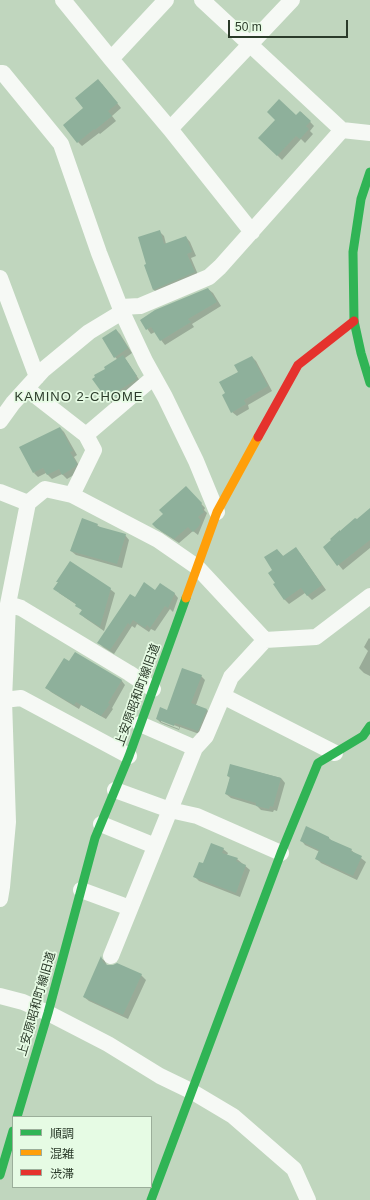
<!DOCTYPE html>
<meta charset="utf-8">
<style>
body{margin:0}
#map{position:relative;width:370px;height:1200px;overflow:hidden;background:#c0d6be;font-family:Arial,"Noto Sans JP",sans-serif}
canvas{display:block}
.legend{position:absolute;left:12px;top:1116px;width:140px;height:72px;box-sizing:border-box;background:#e6fbe4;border:1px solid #9bae9a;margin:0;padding:5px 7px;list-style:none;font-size:12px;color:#2b3b2a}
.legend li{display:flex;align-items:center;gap:8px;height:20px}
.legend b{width:20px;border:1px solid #9bae9a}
.scale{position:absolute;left:228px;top:20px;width:120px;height:18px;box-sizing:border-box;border:2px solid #2b3b2a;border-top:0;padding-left:5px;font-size:12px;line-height:14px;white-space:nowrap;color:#2b3b2a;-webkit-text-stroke:3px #e6fbe4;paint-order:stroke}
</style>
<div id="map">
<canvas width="370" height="1200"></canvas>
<ul class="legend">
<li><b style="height:5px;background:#30b455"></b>順調</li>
<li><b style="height:5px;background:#ff9f0a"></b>混雑</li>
<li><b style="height:5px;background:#e5322d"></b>渋滞</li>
</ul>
<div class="scale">50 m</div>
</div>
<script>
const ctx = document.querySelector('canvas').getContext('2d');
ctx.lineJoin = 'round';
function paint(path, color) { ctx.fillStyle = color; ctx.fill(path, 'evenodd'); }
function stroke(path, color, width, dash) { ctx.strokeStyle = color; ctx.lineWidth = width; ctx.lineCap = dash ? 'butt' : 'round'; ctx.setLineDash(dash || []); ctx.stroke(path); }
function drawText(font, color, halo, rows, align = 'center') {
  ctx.font = font + ' Arial,"Noto Sans JP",sans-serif'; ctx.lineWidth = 3.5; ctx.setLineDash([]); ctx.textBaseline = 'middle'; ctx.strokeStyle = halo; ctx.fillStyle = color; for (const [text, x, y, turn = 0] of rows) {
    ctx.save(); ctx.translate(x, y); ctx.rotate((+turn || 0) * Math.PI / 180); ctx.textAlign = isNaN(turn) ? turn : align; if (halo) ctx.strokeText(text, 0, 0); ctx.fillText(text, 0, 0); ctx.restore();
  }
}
paint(new Path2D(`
 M102 84 121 108 112 116 116 121 100 134 99 133 82 146 78 142 85 108Z
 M301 112 314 126 310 131 313 134 305 143 301 139 282 160 260 138 276 120 296 117Z
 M159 231 164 236 166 244 186 237 190 242 196 256 191 258 199 277 158 294 154 290 145 266 147 265Z
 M208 289 213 293 221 306 192 324 194 327 165 345 161 340 155 332 151 334 141 320Z
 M116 330 120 334 132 353 125 358 140 381 113 405 110 401 124 392 123 390 108 400 106 369 118 360 115 357Z
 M252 357 256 361 272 391 248 405 249 409 237 416 232 412 239 372Z
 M60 428 64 432 77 455 74 457 81 469 79 472 67 479 62 474 52 479 46 473 38 477 34 473Z
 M186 487 205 508 204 510 207 513 198 535 193 531 179 543 162 532 153 524 164 515Z
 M370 514V548L343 570 324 547 357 520Z
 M97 525 101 528 125 535 129 540 122 568 76 555 71 551Z
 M277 550 283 556 300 553 326 590 312 600 305 593 289 604 285 600 277 583 274 570Z
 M110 589 115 593 104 631 85 618 81 614 83 611 77 605 59 593Z
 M156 591 174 593 178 598 173 612 170 609 155 631 151 629 149 632 137 624 135 628 132 626 114 654 103 647 99 643 135 599Z
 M369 638 370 639V676L364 673 359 668 368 651 364 647Z
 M201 676 205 680 196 705 207 710 211 714 202 735 180 727 179 730 161 723 157 719 167 711ZM161 720 179 727V729L161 722Z
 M121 680 125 685 112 708 113 709 106 719 81 705 79 709 51 692 47 688Z
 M231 765 281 778 285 783 277 811 274 810 273 812 261 810 257 806 231 798 226 794 230 778 228 776Z
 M329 838 332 841 351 850 366 862 357 880 321 863 317 859 320 852 305 845 301 840Z
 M223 849 228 853 227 855 237 859 250 870 240 897 199 881 195 877 204 865Z
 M101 958 105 961 107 966 141 975 146 980 128 1019 89 1001 84 997Z`), '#0003');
paint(new Path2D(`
 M98 79 118 103 108 111 112 116 95 130 94 129 77 143 63 125 83 108 75 98Z
 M279 99 296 115 300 111 311 121 306 126 309 129 300 139 296 136 277 156 258 138 275 120 267 112Z
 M160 230 164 244 186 236 192 252 187 254 195 272 153 290 144 265 146 264 138 237Z
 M208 288 217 302 188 319 191 322 160 341 151 327 146 330 140 320 155 310Z
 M116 329 128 348 114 358 102 338Z
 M123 355 137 376 135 377 137 379 118 391 120 394 108 401 92 379 95 377 94 375 105 369 104 367Z
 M252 356 268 386 244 400 246 404 231 413 222 395 225 393 219 382 238 372 234 365Z
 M60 427 73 451 70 452 77 464 75 467 62 475 59 469 47 475 43 468 33 473 19 447Z
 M186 486 202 503 201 505 203 508 202 509 204 512 198 517 201 521 199 526 193 532 188 527 174 539 156 528 152 524 163 514 159 510Z
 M370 508V540L337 566 323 547 331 540 330 539 340 530V531L355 518 357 519Z
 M82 518 98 524 97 526 126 534 117 564 70 551Z
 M296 547 322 585 307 596 301 588 284 600 273 584 275 583 268 573 272 570 264 557 277 549 283 556Z
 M70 561 111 588 100 627 79 614 82 610 75 606 76 604 53 589 58 582H56Z
 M144 582 155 590 160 583 175 593 168 608 165 606 150 628 147 625 145 628 133 620 130 625 128 623 110 650 97 643 130 594 135 597Z
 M75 652 122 680 108 703 110 704 101 716 76 702 74 705 45 688 64 658 69 661Z
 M182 668 202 675 191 703 207 709 198 731 175 723 174 726 156 719 160 707 167 710Z
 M230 764 281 778 273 807 270 806 269 809 256 806V803L225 794 230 777 227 776Z
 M306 826 329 837V839L352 849 351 851 362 856 353 876 315 859 319 850 300 841Z
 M211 843 224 848 222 853 238 858 236 861 246 865 236 893 193 877 199 862 203 863Z
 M101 956 103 962 107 965H113L117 963 142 974 123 1015 83 997Z`), '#8eb09b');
stroke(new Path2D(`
 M63 0 111 59 170 129 252 232
 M202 0 342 130 370 133
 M111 59 166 0
 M0 73H3L61 144 99 253 122 312 145 361 165 397 196 461 217 512
 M170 129 292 0
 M0 278 37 377
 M121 307 140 306 209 277 220 267 342 130
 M27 389 86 435
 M0 421 13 403 43 370 89 332 122 312
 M0 492 28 503 8 604 4 700 8 822 2 887 0 899
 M72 495 94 450 86 435 154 377
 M28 503 45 489 72 495 158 540 197 567 265 640
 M8 604 21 608 129 673 153 689
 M223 696 335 753
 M4 700 21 698 129 756
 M140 724 195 748
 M115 790 170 810 197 816 281 853
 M101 824 155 846
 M81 890 130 908
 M111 956 195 748 206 736 231 677 265 640 316 637 370 596
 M0 996 23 1002 48 1013 108 1044 160 1076 191 1091 233 1116 294 1169 308 1200`), '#f6f9f5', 16);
stroke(new Path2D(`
 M370 172 361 199 353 252 354 321 361 353 370 383
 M17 1117 48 1013 95 838 129 756 186 598
 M0 1175 13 1131
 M151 1200 281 853 318 763 363 736 370 726`), '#30b455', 9);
stroke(new Path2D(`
 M186 598 217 512 258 437`), '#ff9f0a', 9);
stroke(new Path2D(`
 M258 437 298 365 354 321`), '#e5322d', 9);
drawText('12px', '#2b3b2a', '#e6fbe4', [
 ["上安原昭和町線旧道",138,695,-70],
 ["上安原昭和町線旧道",37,1004,-74]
]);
ctx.letterSpacing = '1px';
drawText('13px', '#2b3b2a', '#e6fbe4', [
 ["KAMINO 2-CHOME",79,397]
]);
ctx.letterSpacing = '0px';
</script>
